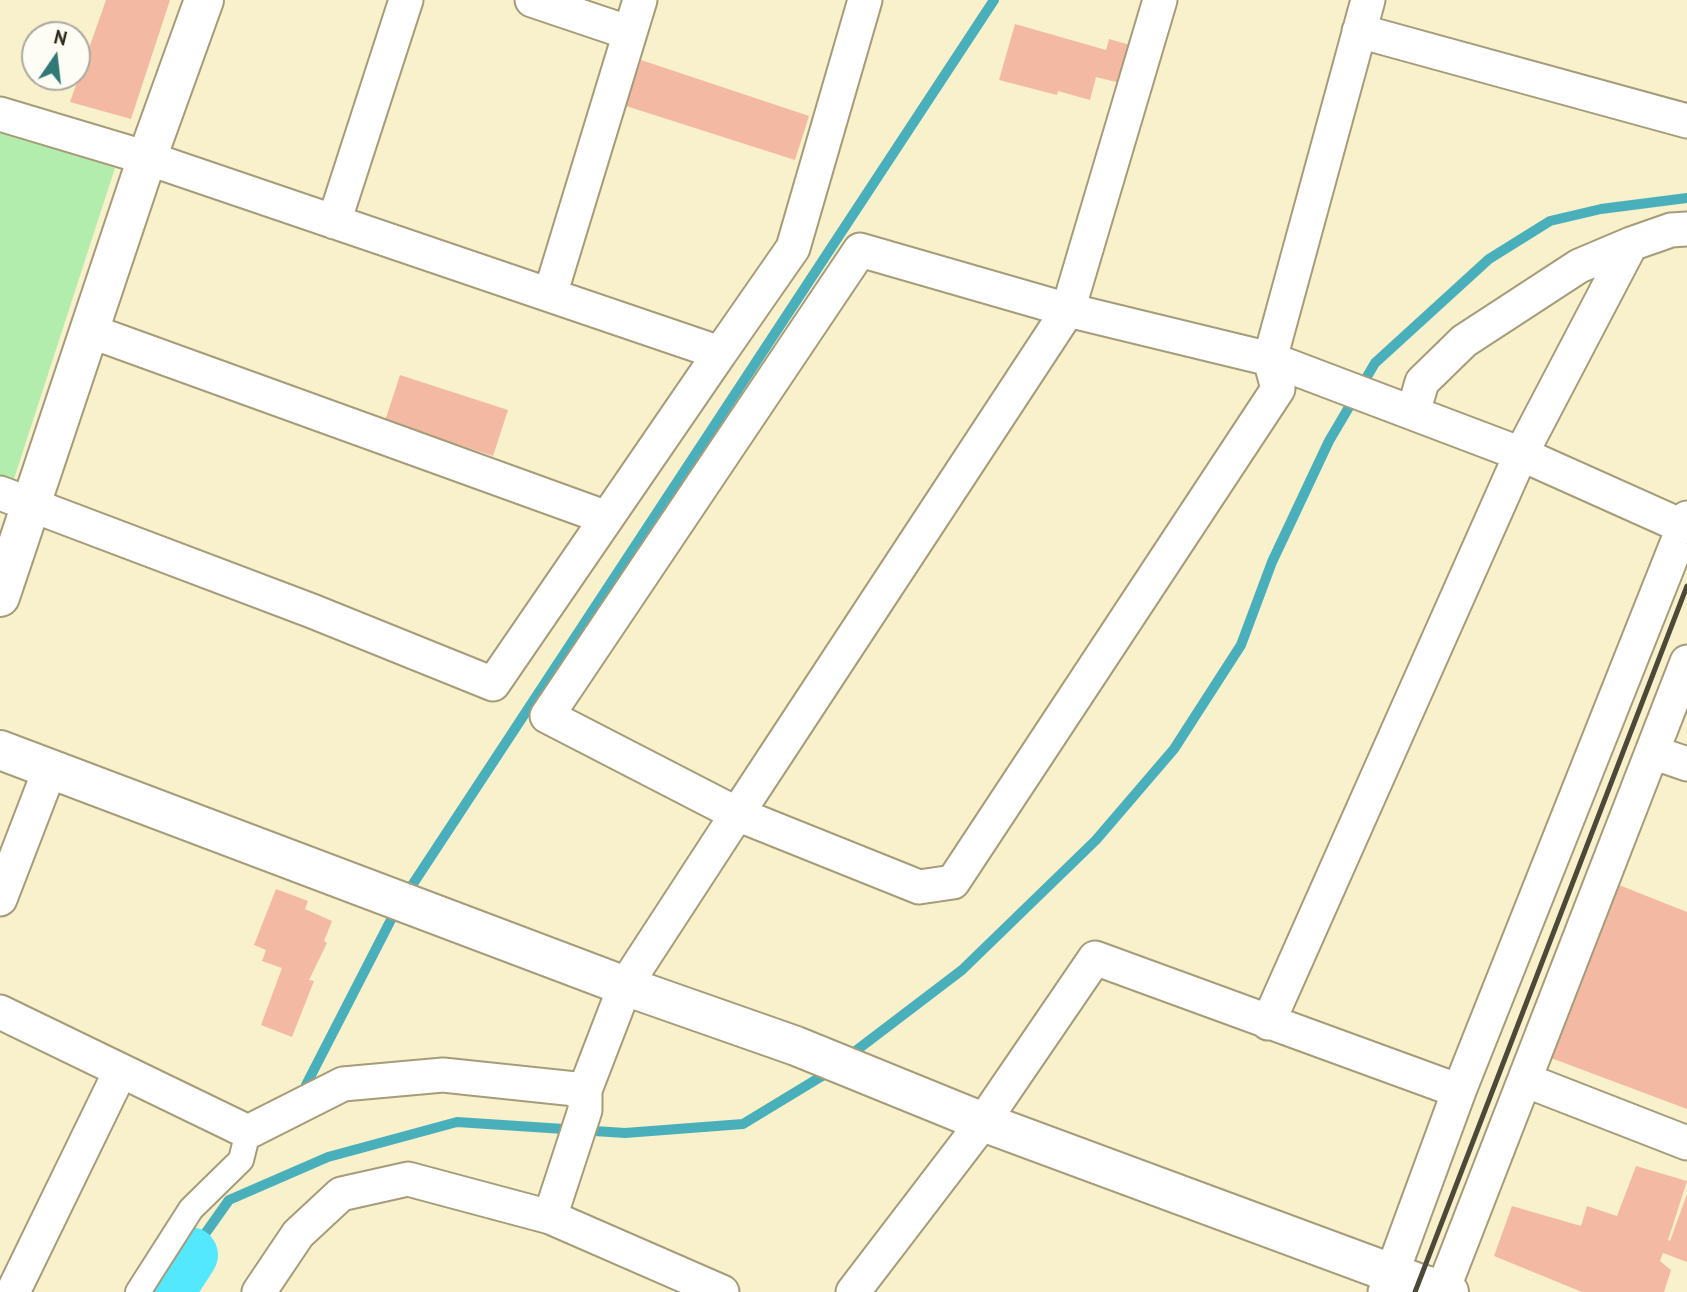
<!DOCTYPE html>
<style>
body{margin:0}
#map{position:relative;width:1687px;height:1292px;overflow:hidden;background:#f9f0cc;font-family:"PT Sans",sans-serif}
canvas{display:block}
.north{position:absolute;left:21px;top:21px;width:70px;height:70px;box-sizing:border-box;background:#fefdf5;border:2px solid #aba99f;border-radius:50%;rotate:14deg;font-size:19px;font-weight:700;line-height:28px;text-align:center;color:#2f2c1e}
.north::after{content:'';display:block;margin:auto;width:24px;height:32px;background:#307976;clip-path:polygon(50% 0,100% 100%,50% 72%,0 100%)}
</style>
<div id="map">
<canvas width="1687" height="1292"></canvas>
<div class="north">N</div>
</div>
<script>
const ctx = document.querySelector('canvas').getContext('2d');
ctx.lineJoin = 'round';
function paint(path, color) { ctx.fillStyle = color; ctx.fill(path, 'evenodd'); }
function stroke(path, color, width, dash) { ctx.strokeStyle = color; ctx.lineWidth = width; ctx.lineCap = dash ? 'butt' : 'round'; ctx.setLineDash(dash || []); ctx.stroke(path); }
paint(new Path2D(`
 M0 131 115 168 12 485 0 481Z`), '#b3edae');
stroke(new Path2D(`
 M405 896 994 0
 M849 1056 962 970 1096 840 1174 749 1241 645 1272 562 1329 441 1375 363 1489 259 1550 221 1601 209 1687 198
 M306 1085 397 908
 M190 1255 229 1200 328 1157 457 1122 625 1133 743 1124 832 1070`), '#49b0bb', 10);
stroke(new Path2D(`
 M166 1292 190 1255`), '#54e8fe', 56);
paint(new Path2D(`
 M106 0H170L131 119 70 102Z
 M1015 24 1106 50 1109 39 1130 45 1120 83 1096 77 1090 100 1058 91 1057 95 999 80Z
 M641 60 809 116 795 160 626 106Z
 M400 375 508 410 493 456 385 421Z
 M1619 885 1687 912V1109L1551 1058Z
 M276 889 308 901 305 909 332 921 324 941 327 943 309 980 314 981 292 1037 261 1025 282 968 262 961 266 950 254 945Z
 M1636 1166 1687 1181 1668 1240 1670 1241 1687 1194V1262L1663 1253 1660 1261 1671 1270 1664 1292H1582L1494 1256 1512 1206 1581 1226 1587 1206 1617 1216Z`), '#f4b9a2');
const pedestrian = new Path2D(`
 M138 1292 191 1209 241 1160 248 1132`);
const minor = new Path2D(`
 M532 0 630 33
 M1368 0 1270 359 1521 454 1631 244 1671 230 1687 229
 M1359 31 1687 121
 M0 114 147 158 720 353 493 684 312 611 0 493
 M334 222 406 0
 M550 295 640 0
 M90 331 607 518
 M720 353 793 248 865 0
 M1413 413 1422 382 1464 341 1579 266 1631 244
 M1652 752 1687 764
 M0 899 50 769
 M0 1012 248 1132 343 1084 443 1075 585 1090V1110L550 1217 408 1179 341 1194 298 1234 259 1292
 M1268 1023 1521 454 1684 527
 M1525 1080 1687 1143
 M585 1090 625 986 737 814 919 887 953 882 1278 389 1270 359 1068 310 737 814 547 716 860 250 1068 310 1160 0
 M550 1217 722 1292
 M13 1292 120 1072
 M853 1292 983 1122 1095 958 1459 1091
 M1385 1292 1459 1091 1687 518
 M1442 1292 1687 662`);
const tertiary = new Path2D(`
 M0 597 147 158 204 0
 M0 750 625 986 796 1046 983 1122 1418 1283 1449 1292`);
stroke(pedestrian, '#a59c7a', 28);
stroke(minor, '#a59c7a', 37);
stroke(tertiary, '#a59c7a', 42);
stroke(pedestrian, '#fff', 24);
stroke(minor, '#fff', 33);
stroke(tertiary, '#fff', 38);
stroke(new Path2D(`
 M1415 1292 1687 586`), '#4d4938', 5);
</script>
